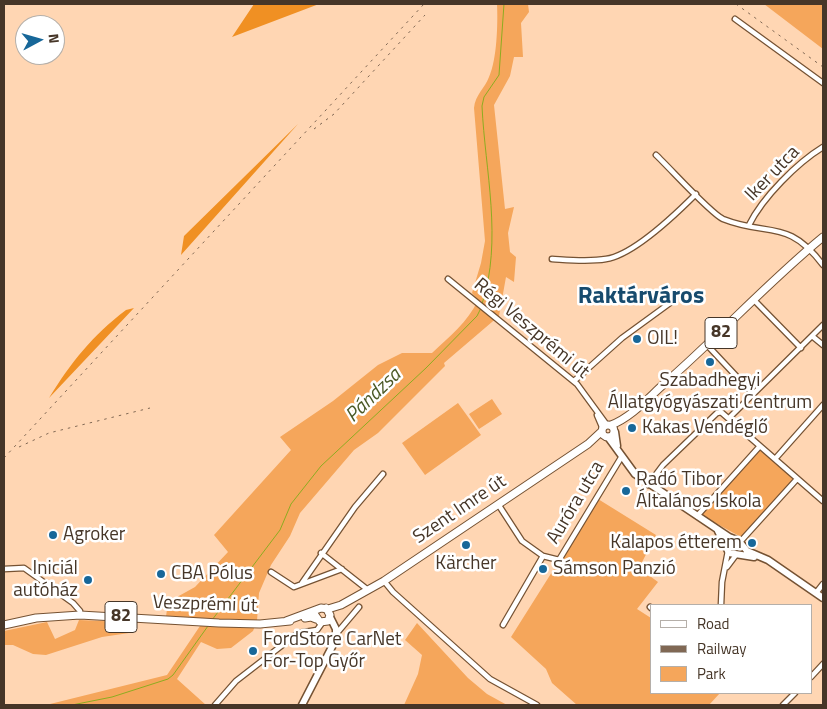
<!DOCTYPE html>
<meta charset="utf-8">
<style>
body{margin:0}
#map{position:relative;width:827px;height:709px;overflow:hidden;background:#ffd6b3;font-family:"Titillium Web",sans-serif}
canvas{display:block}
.frame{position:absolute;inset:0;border:5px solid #463628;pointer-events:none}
.legend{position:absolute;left:650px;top:604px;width:162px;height:90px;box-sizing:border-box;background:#fff;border:1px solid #b5afa9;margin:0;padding:6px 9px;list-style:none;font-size:15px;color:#463628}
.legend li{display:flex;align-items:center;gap:10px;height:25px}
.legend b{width:25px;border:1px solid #b5afa9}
.north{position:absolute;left:15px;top:15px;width:50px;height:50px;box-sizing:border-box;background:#fff;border:1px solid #b5afa9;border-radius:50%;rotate:84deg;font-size:14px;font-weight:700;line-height:20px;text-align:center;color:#463628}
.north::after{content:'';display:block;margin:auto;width:18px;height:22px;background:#176799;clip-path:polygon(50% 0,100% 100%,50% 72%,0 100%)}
</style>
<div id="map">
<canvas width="827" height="709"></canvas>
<div class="frame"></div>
<ul class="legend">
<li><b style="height:6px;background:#fff"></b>Road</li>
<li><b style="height:6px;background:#806854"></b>Railway</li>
<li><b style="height:14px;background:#f5a65b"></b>Park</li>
</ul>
<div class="north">N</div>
</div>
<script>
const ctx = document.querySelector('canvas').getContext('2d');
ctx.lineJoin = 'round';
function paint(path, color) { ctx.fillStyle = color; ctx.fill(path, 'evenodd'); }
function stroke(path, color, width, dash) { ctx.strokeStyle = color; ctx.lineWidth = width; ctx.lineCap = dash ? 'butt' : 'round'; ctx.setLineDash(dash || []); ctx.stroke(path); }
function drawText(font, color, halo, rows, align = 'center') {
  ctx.font = font + ' "Titillium Web",sans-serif'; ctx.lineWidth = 5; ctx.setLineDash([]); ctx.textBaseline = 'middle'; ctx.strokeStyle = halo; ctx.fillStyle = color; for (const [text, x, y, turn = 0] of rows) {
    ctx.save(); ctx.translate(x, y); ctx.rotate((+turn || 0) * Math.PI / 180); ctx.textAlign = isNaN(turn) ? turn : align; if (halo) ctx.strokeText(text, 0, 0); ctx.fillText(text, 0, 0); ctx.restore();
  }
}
paint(new Path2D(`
 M497 4H528L529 12 521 23 523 57H514L510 76 494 105 505 209 514 207 508 233 510 252 516 257 514 282 506 277 499 316 444 363 445 366 378 433 354 450 300 513 290 536 271 565 259 593 257 621 253 631 231 648 217 649 201 642 177 679 206 705H46L167 675 200 626 165 624 168 602 195 587 228 552 214 535 291 450 280 437 333 401 378 365 402 353H432C449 337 468 322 478 300L472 293 481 263 485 241 474 108C475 95 485 88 489 77 497 60 498 23 497 4Z
 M764 4H823V49Z
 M492 399 502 414 479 429 469 414Z
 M458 403 481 435 425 475 402 443Z
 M760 448 795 479 741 537 701 515Z
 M598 499 656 535 639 568 658 582 637 609 651 618V693H720L709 705H577L552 683 546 669 511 637Z
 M79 620 124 622 129 633 102 637 46 655 33 654 13 645H4V631L47 622 55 639 75 630Z
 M417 623 468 678 487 694 507 705H404L418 674 422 655 405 640Z`), '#f5a65b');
paint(new Path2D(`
 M254 4H319L232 37Z
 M298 124 181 255 184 236Z
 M134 308 49 398C72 361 92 336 126 310Z`), '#f09023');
stroke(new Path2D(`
 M482 304C503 240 485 171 482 106L484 97 499 75 504 4
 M212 620 280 530 291 504 321 466 426 368 477 316 481 308
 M4 705H7
 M72 705 112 697 168 679 173 675 208 626`), '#8dac20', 1);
const street = new Path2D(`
 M735 19 823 83
 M656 155C669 167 710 213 723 219 768 237 788 218 823 265
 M749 225C763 197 797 163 823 147
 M552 259C569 260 589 262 606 259 634 255 676 214 696 194
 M448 279 577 384 607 425
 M754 300 801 348
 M812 336 823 345
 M708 346 753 394
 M574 381 622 338 670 303
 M597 415 603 429
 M729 418 823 325
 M775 459 823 405
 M648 485 663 465 717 413 721 412 823 501
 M498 504 522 541 543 556
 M697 516 760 446
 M740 542 797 479
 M321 553 368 590
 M727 567 736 555
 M4 569 24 568 73 603 80 611V615
 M271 572 294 587 342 569
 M384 581 393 592 490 679 537 705
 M302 583 355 507 383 474
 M816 593 823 584
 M721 605 722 582 728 551
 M650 607 651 608
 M503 625 543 556 559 560 622 456
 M337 633 359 607
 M811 677 823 664
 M215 705 236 681 298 633 317 630 322 623
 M783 705 795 693`);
const secondary = new Path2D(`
 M615 432 617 446
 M608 437 635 474 729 537 739 541 747 551 768 560 823 598
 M718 531 729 553 754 557
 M302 705 336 639V629L330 617`);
const primary = new Path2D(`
 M602 431a6 6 0 1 1 12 0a6 6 0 1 1-12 0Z
 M611 425C632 417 649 397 665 383 719 336 768 282 823 237
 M315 615 320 622 328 621 330 615 326 608
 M305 618 311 617 316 619
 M286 621 321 608 328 609 341 605 384 581 588 444 602 431
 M4 625 36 618 80 615 219 623 260 624 290 621`);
stroke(street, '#755233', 7);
stroke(secondary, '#755233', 9);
stroke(primary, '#755233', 9);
stroke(street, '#fff', 4.5);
stroke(secondary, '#fff', 6);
stroke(primary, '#fff', 7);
stroke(new Path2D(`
 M736 4 823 67
 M314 129 334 114 425 15
 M19 447 49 433 150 408
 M4 458 424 4`), '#806854', 1, [2.5, 5]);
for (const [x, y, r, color] of [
 [637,339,5,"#176799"],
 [710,362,5,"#176799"],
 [632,428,5,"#176799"],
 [626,491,5,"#176799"],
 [53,535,5,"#176799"],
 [752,543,5,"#176799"],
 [466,545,5,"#176799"],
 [543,569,5,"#176799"],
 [161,574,5,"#176799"],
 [88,580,5,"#176799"],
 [253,651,5,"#176799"]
]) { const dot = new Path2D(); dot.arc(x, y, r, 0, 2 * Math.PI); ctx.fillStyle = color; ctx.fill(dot); stroke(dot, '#fff', 2); }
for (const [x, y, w] of [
 [721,333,32],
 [121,617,32]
]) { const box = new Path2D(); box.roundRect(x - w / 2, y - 15.5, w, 31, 4); ctx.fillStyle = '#fff'; ctx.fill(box); stroke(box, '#463628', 1); }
drawText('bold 18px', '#463628', null, [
 ["82",721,333],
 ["82",121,617]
]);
drawText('19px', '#463628', '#fff', [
 ["Iker utca",773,174,-46],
 ["Régi Veszprémi út",531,329,40],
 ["Auróra utca",576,503,-59],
 ["Szent Imre út",460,510,-34],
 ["Veszprémi út",205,605,2]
]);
drawText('19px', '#463628', '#fff', [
 ["OIL!",647,339],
 ["Szabadhegyi",710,381,"center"],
 ["Állatgyógyászati Centrum",710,403,"center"],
 ["Kakas Vendéglő",642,428],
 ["Radó Tibor",636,480],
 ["Általános Iskola",636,502],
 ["Agroker",63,535],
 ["Kalapos étterem",742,543,"right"],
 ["Kärcher",466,564,"center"],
 ["Iniciál",78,569,"right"],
 ["autóház",78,591,"right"],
 ["Sámson Panzió",553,569],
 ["CBA Pólus",171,574],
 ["FordStore CarNet",263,640],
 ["For-Top Győr",263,662]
], 'left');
drawText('italic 20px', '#4c5a27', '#fff', [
 ["Pándzsa",374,396,-44]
]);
drawText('bold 24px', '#174b6e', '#fff', [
 ["Raktárváros",641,297]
]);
</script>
